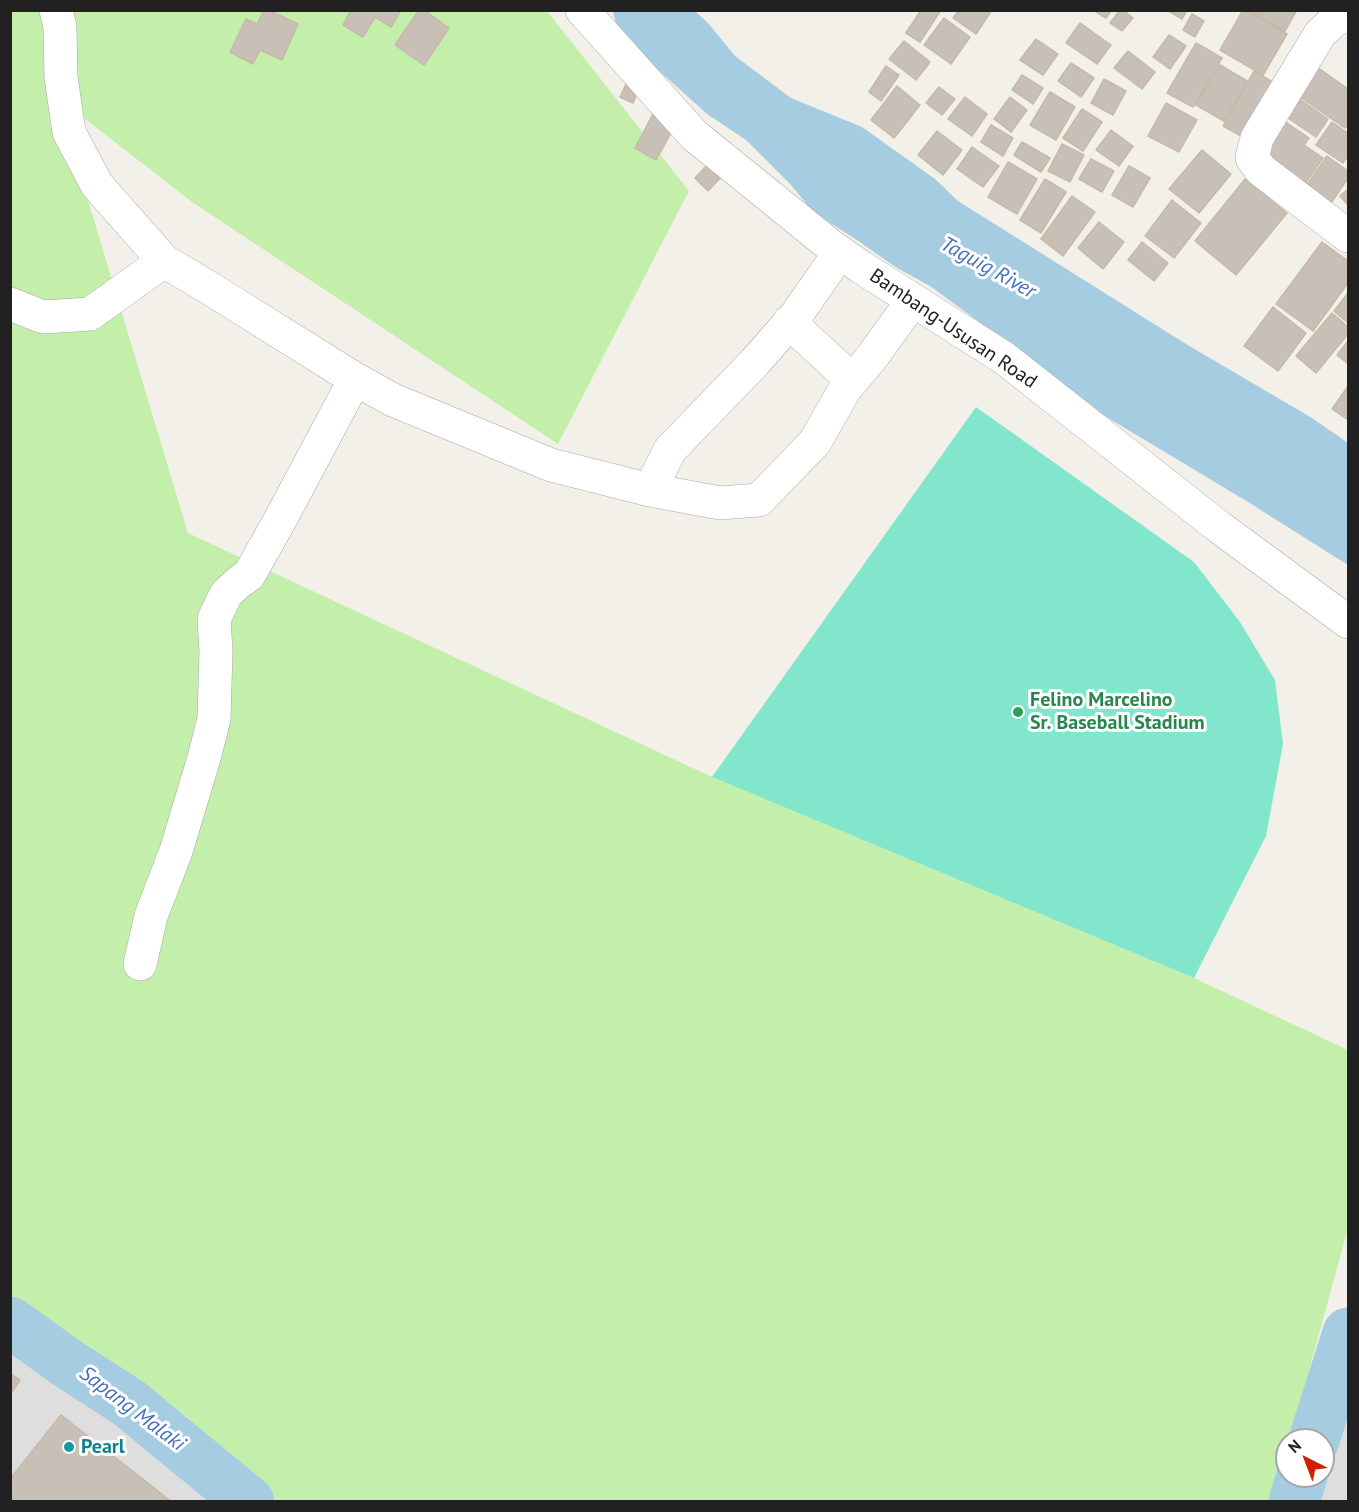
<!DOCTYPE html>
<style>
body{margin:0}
#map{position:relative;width:1359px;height:1512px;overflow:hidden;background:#f2f0e8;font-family:"PT Sans",sans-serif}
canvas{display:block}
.frame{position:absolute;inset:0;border:12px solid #212121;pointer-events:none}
.north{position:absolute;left:1275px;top:1428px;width:60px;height:60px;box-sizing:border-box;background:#fff;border:2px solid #a6a6a6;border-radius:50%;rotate:318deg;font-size:16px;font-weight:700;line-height:24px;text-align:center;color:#212121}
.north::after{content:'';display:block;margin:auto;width:21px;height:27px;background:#d31c00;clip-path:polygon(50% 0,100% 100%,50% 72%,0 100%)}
</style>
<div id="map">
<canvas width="1359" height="1512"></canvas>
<div class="frame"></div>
<div class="north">N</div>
</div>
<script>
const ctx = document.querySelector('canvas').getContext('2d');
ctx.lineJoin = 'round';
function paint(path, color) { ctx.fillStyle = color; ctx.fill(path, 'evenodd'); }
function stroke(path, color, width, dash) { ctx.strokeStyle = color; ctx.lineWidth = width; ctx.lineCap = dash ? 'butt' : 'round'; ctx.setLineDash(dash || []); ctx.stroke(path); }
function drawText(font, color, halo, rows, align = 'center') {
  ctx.font = font + ' "PT Sans",sans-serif'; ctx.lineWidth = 6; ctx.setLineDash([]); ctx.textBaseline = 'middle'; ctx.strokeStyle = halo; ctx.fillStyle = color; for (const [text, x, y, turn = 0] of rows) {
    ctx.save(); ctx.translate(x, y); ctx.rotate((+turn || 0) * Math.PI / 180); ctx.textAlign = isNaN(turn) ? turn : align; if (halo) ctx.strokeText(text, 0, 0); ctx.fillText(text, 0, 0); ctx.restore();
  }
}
paint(new Path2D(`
 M10 1344 162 1445 226 1501H11Z
 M1348 1392V1501H1314L1323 1476Z`), '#dfdede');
paint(new Path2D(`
 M10 11H547L689 191 558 444 192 202 57 97 188 533 712 777 1194 978 1348 1050V1228L1290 1440H1287V1452L1274 1501H277L186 1416 62 1329 11 1295Z`), '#c3efab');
paint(new Path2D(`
 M976 407 1194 562 1240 622 1275 680 1283 744 1266 836 1194 978 712 777Z`), '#81e6cc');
paint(new Path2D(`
 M613 11H695L708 23 735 56 791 98 862 127 935 179 958 201 1186 344 1312 418 1348 443V565L1248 502 1065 392 997 335 930 286 897 268 857 240 813 212 791 185 746 140 707 114 635 49 617 29Z`), '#a6cce2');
stroke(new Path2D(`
 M10 1322 67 1363 129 1403 249 1502
 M1314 1440 1348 1333
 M1294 1502 1302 1476`), '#a6cce2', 51);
const building = new Path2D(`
 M264 10H268L298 24 282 60 260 50 253 64 230 52 246 19 257 24Z
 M351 10H401L391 27 375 17 363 37 343 25Z
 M419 10H424L449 28 424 65 395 45Z
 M921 10H941L920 42 906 33Z
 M959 10H992L976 34 953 18Z
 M1097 10H1112L1106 18 1096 12Z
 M1120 10H1123L1133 18 1122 31 1110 23Z
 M1167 10H1187L1182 19Z
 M1243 10H1246L1287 34 1263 75 1220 50Z
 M1254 10H1297L1285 31 1253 13Z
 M1192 14 1204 21 1195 37 1183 30Z
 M944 18 970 37 951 64 924 45Z
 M1080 23 1111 45 1097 64 1066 43Z
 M1169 35 1186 46 1170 69 1153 57Z
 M1036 39 1058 54 1043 75 1020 60Z
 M904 41 930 62 916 80 889 59Z
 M1196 43 1222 58 1193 107 1167 93Z
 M1128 51 1155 72 1142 89 1114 68Z
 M1071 63 1094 78 1081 97 1058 81Z
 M1220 65 1247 81 1224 121 1196 105Z
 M886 66 899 75 881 101 869 92Z
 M1317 67 1348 89V124L1345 128 1297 95Z
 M1254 71 1276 84 1245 138 1223 126Z
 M1022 75 1043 88 1033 104 1012 90Z
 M1104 79 1126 91 1113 115 1091 103Z
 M628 80 640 86 633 103 620 97Z
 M897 86 920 105 894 138 871 120Z
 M939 87 955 99 942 115 926 103Z
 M1050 92 1075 107 1056 140 1030 125Z
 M965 97 987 114 972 136 948 119Z
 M1010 97 1027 110 1011 132 994 119Z
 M1298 98 1328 119 1316 137 1285 116Z
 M1166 103 1197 120 1179 152 1148 136Z
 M1082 109 1102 122 1083 151 1063 138Z
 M653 114 675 126 656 160 635 148Z
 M1284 121 1309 138 1304 145 1323 158 1302 188 1258 159Z
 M1332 122 1348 133V155L1343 163 1316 145Z
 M991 125 1013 138 1003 156 981 142Z
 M1111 130 1133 146 1119 166 1096 150Z
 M937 131 962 150 943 175 918 155Z
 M1022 142 1050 158 1041 172 1014 155Z
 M1062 144 1084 155 1070 182 1048 171Z
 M972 147 999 166 983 187 957 169Z
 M1202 150 1231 174 1199 213 1169 189Z
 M1327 156 1348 171V178L1329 206 1304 189Z
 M713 159 726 172 708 191 695 178Z
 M1091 159 1114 171 1102 192 1079 179Z
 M1008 162 1037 179 1017 214 988 197Z
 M1129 166 1150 178 1133 207 1112 195Z
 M1045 179 1066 192 1041 233 1020 220Z
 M1245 179 1287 213 1236 275 1195 241Z
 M1348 189V205L1340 196Z
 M1072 196 1095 212 1063 256 1041 239Z
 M1172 200 1201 223 1174 258 1145 236Z
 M1099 222 1124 242 1103 269 1078 248Z
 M1142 242 1168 263 1154 281 1128 260Z
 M1322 242 1348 261V283L1313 331 1276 304Z
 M1348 293V323L1334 311Z
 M1273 307 1306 333 1278 371 1244 346Z
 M1332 313 1348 327V334L1316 373 1296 356Z
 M1348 341V364L1337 355Z
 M1348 386V420L1332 409Z
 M10 1374 20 1380 10 1395Z
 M61 1415 172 1502H10V1479Z`);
paint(building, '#c8c0b6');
stroke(building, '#c5b9a9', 1.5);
const minor = new Path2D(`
 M56 10 60 27 61 77 69 132 97 185 164 261
 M582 10 694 135 831 246 861 267 1004 358 1219 527 1348 622
 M1348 12 1334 21 1320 34 1257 138 1252 158 1261 170 1348 236
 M10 304 43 317 90 314 164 261 206 286 355 379 393 400 551 465 650 490 670 450 755 362 797 314 840 252
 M789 322 852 380
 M650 490 720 503 759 500 815 442 845 389 872 357 913 300
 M140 964 151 916 176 851 204 758 214 719 216 651 214 619 226 594 239 582 249 575 280 520 355 379`);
stroke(minor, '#a8a8a8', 34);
stroke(minor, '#fff', 33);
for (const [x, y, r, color] of [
 [1018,712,6,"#2e9e5b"],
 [69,1447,6,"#0f9aa8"]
]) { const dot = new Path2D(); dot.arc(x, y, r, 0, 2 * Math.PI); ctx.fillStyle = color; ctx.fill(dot); stroke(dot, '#fff', 2); }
drawText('20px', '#212121', '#fff', [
 ["Bambang-Ususan Road",953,329,34]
]);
drawText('bold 20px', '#27864d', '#fff', [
 ["Felino Marcelino",1030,700],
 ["Sr. Baseball Stadium",1030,723]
], 'left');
drawText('bold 20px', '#0d838f', '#fff', [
 ["Pearl",81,1447]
], 'left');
drawText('italic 21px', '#4570b9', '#fff', [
 ["Taguig River",988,268,29],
 ["Sapang Malaki",132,1409,37]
]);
</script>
